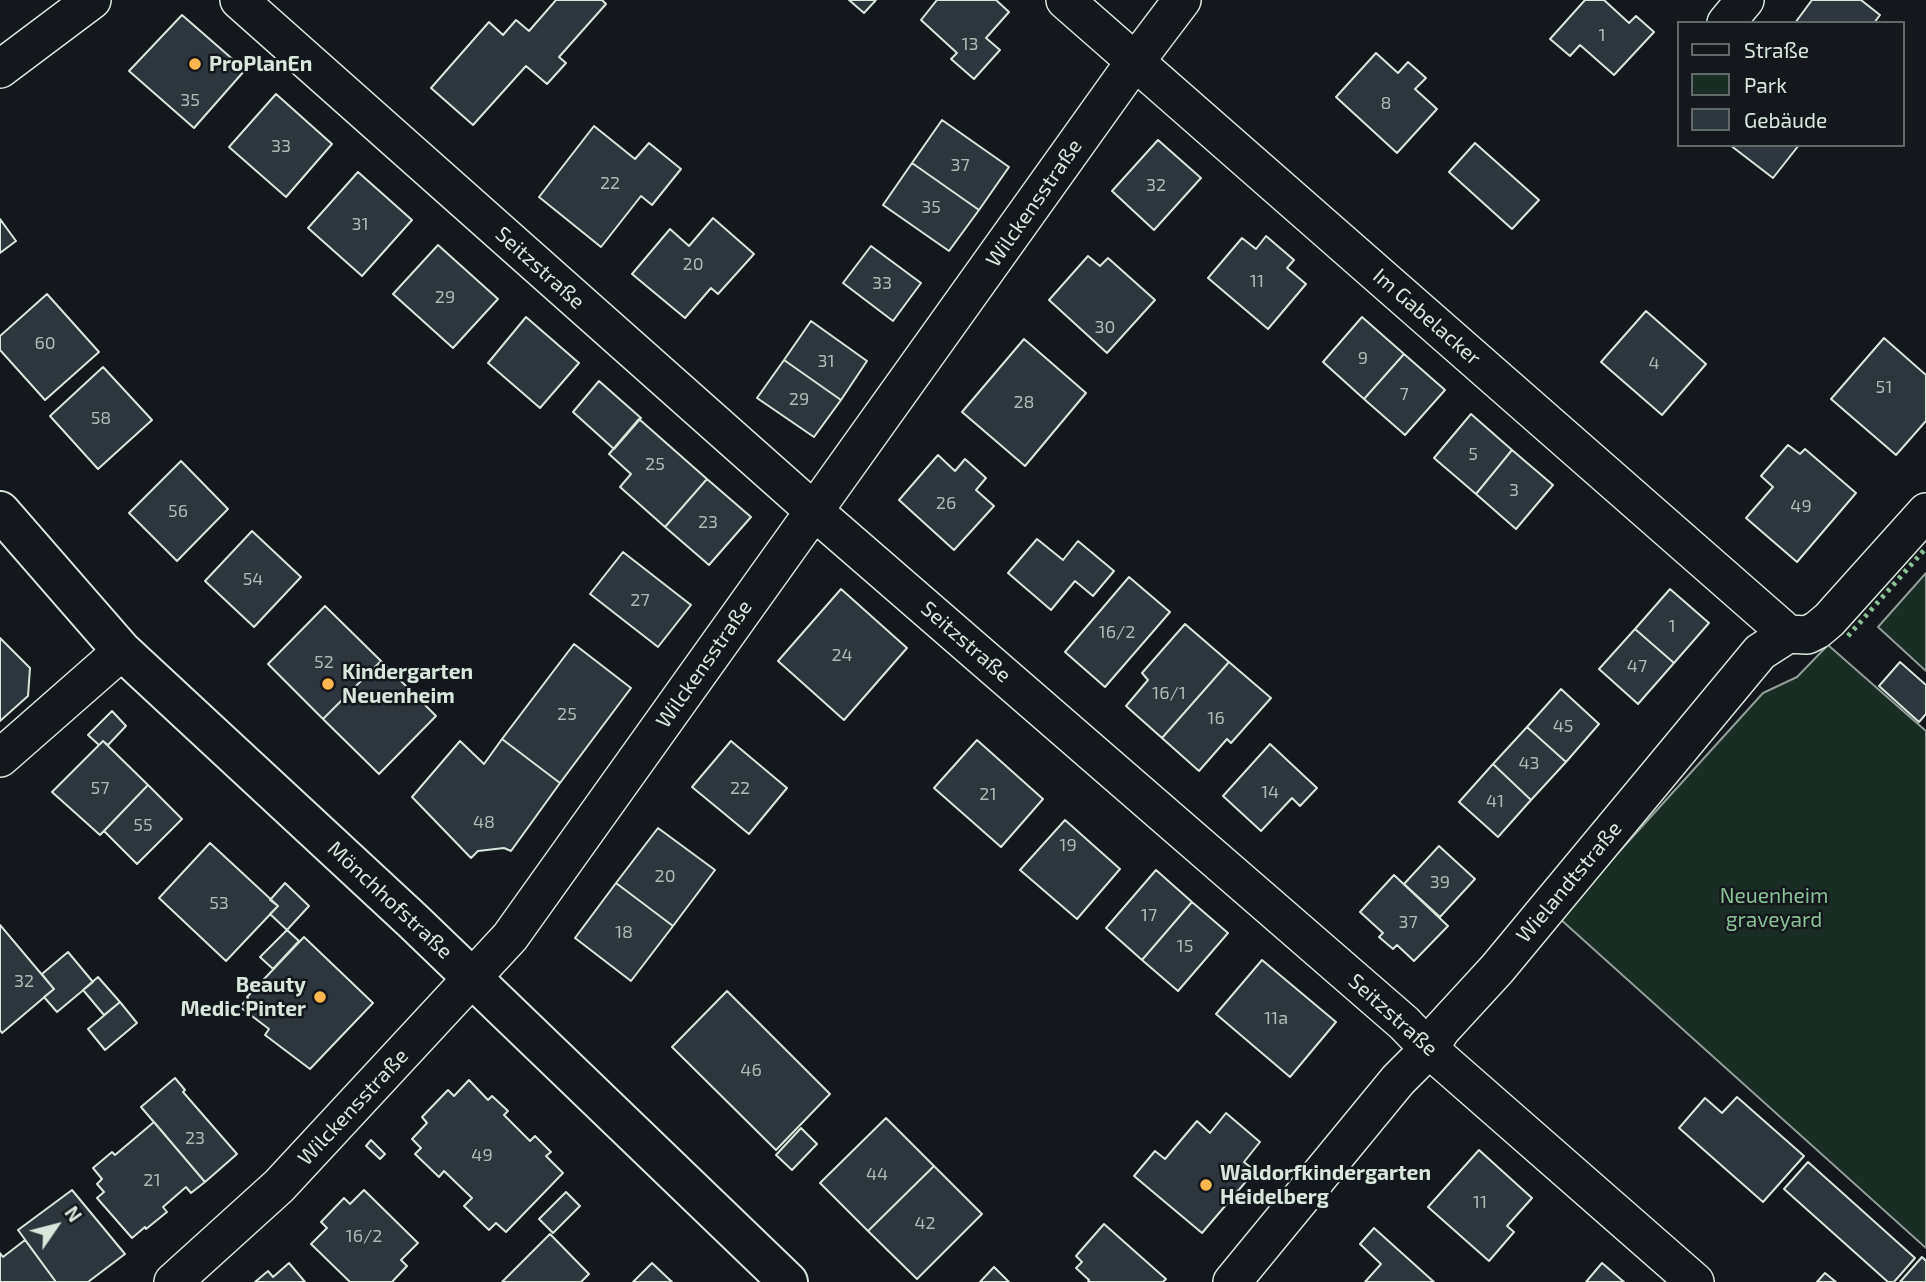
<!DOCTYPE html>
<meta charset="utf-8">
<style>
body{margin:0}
#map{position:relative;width:1926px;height:1282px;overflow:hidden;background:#14181c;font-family:"Exo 2",sans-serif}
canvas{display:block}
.legend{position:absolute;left:1677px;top:21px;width:228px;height:126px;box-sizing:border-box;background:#14181c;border:2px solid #626a69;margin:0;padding:9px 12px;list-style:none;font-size:21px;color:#d8e6dc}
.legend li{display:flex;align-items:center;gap:14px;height:35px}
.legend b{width:35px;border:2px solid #626a69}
.north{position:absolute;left:21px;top:1191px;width:70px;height:70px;-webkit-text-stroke:5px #14181c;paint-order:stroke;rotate:55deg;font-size:19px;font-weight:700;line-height:28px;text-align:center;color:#d8e6dc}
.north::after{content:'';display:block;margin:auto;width:24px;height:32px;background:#d8e6dc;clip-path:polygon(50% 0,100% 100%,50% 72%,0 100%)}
</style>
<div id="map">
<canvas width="1926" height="1282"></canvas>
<ul class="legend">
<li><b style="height:9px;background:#14181c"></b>Straße</li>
<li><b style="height:19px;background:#1a2d24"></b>Park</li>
<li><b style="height:19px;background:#2c363c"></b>Gebäude</li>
</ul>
<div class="north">N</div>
</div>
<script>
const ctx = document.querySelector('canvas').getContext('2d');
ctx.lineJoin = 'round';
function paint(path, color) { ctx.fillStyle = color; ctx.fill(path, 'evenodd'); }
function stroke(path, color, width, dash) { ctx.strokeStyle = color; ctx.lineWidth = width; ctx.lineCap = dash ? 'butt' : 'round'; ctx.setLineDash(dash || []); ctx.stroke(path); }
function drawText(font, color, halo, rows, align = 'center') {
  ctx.font = font + ' "Exo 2",sans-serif'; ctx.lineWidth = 5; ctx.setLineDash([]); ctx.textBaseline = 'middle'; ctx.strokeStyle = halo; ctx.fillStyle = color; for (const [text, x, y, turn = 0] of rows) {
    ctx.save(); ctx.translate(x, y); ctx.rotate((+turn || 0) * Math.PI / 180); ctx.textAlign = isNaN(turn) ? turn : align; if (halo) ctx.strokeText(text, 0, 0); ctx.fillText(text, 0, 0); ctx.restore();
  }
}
const green = new Path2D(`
 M1926 573V671L1878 627Z
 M1828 645 1926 731V1248L1559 918 1763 693 1797 677Z`);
paint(green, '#1a2d24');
stroke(green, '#939e99', 2);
const building = new Path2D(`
 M556 0H602L606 4 559 57 566 63 547 84 526 66 473 125 431 88 489 22 503 35 516 20 529 31Z
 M849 0H876L864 13Z
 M937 0H996L1009 12 986 38 1000 50 974 79 951 59 957 53 921 20Z
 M1585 0H1604L1629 23 1636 16 1654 32 1614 75 1580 45 1570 56 1550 39Z
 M1812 0H1861L1880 15 1874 23H1795Z
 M182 15 245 70 194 128 129 71Z
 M1376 53 1398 73 1408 62 1426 78 1415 89 1437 109 1397 153 1336 97Z
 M276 94 332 144 286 197 229 147Z
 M942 120 1009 167 979 210 912 163Z
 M594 126 635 159 649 143 681 169 652 205 641 196 601 247 539 197Z
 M1158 140 1201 178 1154 230 1112 191Z
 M1475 143 1539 200 1512 229 1449 172Z
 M1730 145H1799L1773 178Z
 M912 163 979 210 949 251 883 205Z
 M358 172 412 220 362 276 308 228Z
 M713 218 754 254 718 294 711 288 685 318 632 274 670 229 689 246Z
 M0 219 16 241 0 253Z
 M1266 236 1294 260 1287 268 1306 284 1268 329 1208 278 1242 238 1256 249Z
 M438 245 498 299 453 348 393 294Z
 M871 246 921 283 893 321 843 283Z
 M1088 256 1100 266 1108 258 1155 300 1107 353 1049 300Z
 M47 294 99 352 45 400 0 350V336Z
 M1646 311 1706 364 1662 415 1601 362Z
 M526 317 579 363 540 408 488 363Z
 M1362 317 1404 354 1364 399 1323 362Z
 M811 321 867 361 841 400 784 360Z
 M1884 338 1926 375V421L1896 455 1831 399Z
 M1024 339 1086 393 1025 466 962 412Z
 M1404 354 1445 390 1405 435 1364 399Z
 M784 360 841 400 814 437 757 398Z
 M103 367 152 420 98 469 50 416Z
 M599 381 641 418 614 449 573 412Z
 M1471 414 1512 450 1476 494 1434 458Z
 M639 419 707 479 665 527 620 487 631 474 609 454Z
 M1788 445 1800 454 1805 449 1856 493 1797 562 1746 518 1773 487 1761 476Z
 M1512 450 1553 485 1516 529 1476 494Z
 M938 455 955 471 965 459 986 478 976 490 994 506 954 550 899 500Z
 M181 461 228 509 177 561 129 513Z
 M707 479 751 517 709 565 665 527Z
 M252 531 301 577 254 627 205 581Z
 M1037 539 1063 560 1078 541 1114 571 1093 596 1075 581 1051 610 1008 573Z
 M623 552 691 605 658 647 590 594Z
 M1129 577 1170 612 1105 687 1065 652Z
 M841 589 907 648 844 720 778 661Z
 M1670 589 1709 623 1674 663 1635 629Z
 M325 606 381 661 323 719 268 664Z
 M1185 624 1229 662 1162 738 1126 706 1148 680 1142 673Z
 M1635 629 1674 663 1638 704 1599 669Z
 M0 638 30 668 28 696 0 721Z
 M574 644 631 688 560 783 502 739Z
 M381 661 436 716 379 774 323 719Z
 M1229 662 1271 698 1231 743 1227 739 1199 771 1162 738Z
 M1900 662 1926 685V714L1919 722 1879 686Z
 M1561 689 1599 724 1566 762 1527 727Z
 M112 711 126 726 108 745 103 741 99 745 88 735Z
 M1527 727 1566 762 1531 800 1493 764Z
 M502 739 560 783 511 851 504 848 478 851 471 858 412 797 460 741 484 764Z
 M977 740 1043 799 1001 847 934 788Z
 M103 741 148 785 100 835 52 792Z
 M731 741 787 788 749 834 692 787Z
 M1270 744 1317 788 1300 806 1292 798 1261 831 1223 796Z
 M1493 764 1531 800 1498 837 1459 802Z
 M148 785 182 819 137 864 104 831Z
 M1065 820 1120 869 1077 919 1020 870Z
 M658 828 715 870 673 926 616 883Z
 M210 843 278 906 226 961 159 898Z
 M1439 846 1475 879 1440 917 1404 884Z
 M1156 870 1192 902 1142 960 1106 928Z
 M1394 875 1448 926 1414 961 1397 945 1393 949 1379 937 1383 933 1360 912Z
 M285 883 309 906 287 930 270 914 278 906 270 900Z
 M616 883 673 926 631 981 575 938Z
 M1192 902 1228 933 1178 991 1142 960Z
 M0 925 54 989 2 1033 0 1030Z
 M287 930 299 941 273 969 260 957Z
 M304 937 373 1003 310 1069 265 1035 269 1029 240 1007 248 998 247 997Z
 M68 952 93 982 57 1012 44 997 54 989 42 974Z
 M1262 960 1336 1022 1290 1077 1216 1014Z
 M98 977 120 1002 104 1015 83 990Z
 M727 991 830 1094 776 1150 672 1047Z
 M120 1002 137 1023 105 1050 88 1029Z
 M175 1078 185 1090 183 1092 237 1154 205 1182 141 1107Z
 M469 1080 488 1100 492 1096 508 1111 504 1115 530 1141 535 1136 551 1152 546 1156 563 1173 506 1232 496 1223 489 1230 464 1206 472 1198 444 1171 439 1177 415 1154 421 1148 412 1139 427 1123 422 1117 448 1090 454 1096Z
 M1737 1097 1804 1156 1763 1202 1679 1128 1705 1098 1722 1113Z
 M1226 1113 1260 1142 1244 1162 1255 1171 1202 1233 1134 1176 1155 1151 1165 1159 1197 1121 1210 1133Z
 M886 1118 934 1166 868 1231 820 1183Z
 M154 1122 205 1182 191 1193 186 1187 163 1207 167 1212 146 1229 145 1227 132 1238 97 1198 104 1192 97 1184 102 1179 93 1168 112 1152 115 1155Z
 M801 1128 817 1144 792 1170 776 1155Z
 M371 1140 385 1154 380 1159 366 1146Z
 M1479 1150 1532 1198 1507 1226 1514 1232 1489 1261 1428 1207Z
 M1808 1162 1915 1258 1894 1282H1888L1784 1189Z
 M934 1166 982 1214 917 1279 868 1231Z
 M72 1190 125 1254 88 1282H56L18 1230Z
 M364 1190 418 1243 401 1260 407 1266 392 1282H350L311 1244 327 1228 321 1222 344 1198 350 1204Z
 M566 1192 580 1206 553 1233 539 1219Z
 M1104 1224 1166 1279 1163 1282H1088L1089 1280 1076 1268 1082 1262 1076 1256Z
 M1374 1228 1434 1282H1365L1381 1264 1360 1244Z
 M550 1234 589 1274 581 1282H502Z
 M25 1240 56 1282H0V1253L3 1257Z
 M1922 1257 1926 1261V1282H1900Z
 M289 1263 305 1282H255L268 1271 273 1277Z
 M652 1263 672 1282H633Z
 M1602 1263 1624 1282H1586Z
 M994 1267 1009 1282H980Z
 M1825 1273 1836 1282H1817Z`);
paint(building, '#2c363c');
stroke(building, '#d8e6dc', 2);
const street = new Path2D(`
 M239 0 814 511 1404 1023 1429 1049 1695 1282
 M1065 0 1788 634
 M1726 23 1745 0
 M0 69 92 0
 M0 758 122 651
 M173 1282 279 1186 510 937 1123 78 1182 0
 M1232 1282 1398 1080 1429 1049 1441 1030 1497 969 1760 652 1788 634 1807 635 1817 630 1829 620 1926 512`);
const secondary = new Path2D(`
 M0 511 122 651 413 921 788 1282`);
stroke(street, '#d8e6dc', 40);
stroke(secondary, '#d8e6dc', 42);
stroke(street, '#14181c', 37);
stroke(secondary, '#14181c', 38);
stroke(new Path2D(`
 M1848 636 1926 548`), '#8ac095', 5, [3.5, 5]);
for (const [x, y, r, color] of [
 [195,64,7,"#ffb74d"],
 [328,684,7,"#ffb74d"],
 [320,997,7,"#ffb74d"],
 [1206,1185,7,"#ffb74d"]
]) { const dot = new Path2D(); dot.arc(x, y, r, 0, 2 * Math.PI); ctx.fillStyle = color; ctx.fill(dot); stroke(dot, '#14181c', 2.5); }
drawText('18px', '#adbab4', null, [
 ["1",1602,35],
 ["13",970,44],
 ["35",190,100],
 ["8",1386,103],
 ["33",281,146],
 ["37",960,165],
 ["22",610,183],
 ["32",1156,185],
 ["35",931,207],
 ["31",360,224],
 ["20",693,264],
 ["11",1257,281],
 ["33",882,283],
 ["29",445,297],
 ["30",1105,327],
 ["60",45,343],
 ["9",1363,358],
 ["31",826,361],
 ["4",1654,363],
 ["51",1884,387],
 ["7",1404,394],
 ["29",799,399],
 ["28",1024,402],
 ["58",101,418],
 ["5",1473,454],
 ["25",655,464],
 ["3",1514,490],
 ["26",946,503],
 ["49",1801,506],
 ["56",178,511],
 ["23",708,522],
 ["54",253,579],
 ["27",640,600],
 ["1",1672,626],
 ["16/2",1117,632],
 ["24",842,655],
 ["52",324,662],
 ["47",1637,666],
 ["16/1",1169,693],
 ["25",567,714],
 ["16",1216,718],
 ["45",1563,726],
 ["43",1529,763],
 ["57",100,788],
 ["22",740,788],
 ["14",1270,792],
 ["21",988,794],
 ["41",1495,801],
 ["48",484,822],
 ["55",143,825],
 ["19",1068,845],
 ["20",665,876],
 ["39",1440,882],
 ["53",219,903],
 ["17",1149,915],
 ["37",1408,922],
 ["18",624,932],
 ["15",1185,946],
 ["32",24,981],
 ["11a",1276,1018],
 ["46",751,1070],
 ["23",195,1138],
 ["49",482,1155],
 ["44",877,1174],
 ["21",152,1180],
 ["11",1480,1202],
 ["42",925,1223],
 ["16/2",364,1236]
]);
drawText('bold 21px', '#d8e6dc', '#14181c', [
 ["ProPlanEn",209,64],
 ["Kindergarten",342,672],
 ["Neuenheim",342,696],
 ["Beauty",306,985,"right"],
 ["Medic Pinter",306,1009,"right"],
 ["Waldorfkindergarten",1220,1173],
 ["Heidelberg",1220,1197]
], 'left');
drawText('21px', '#d8e6dc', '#14181c', [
 ["Wilckensstraße",1034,203,-55],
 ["Seitzstraße",540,268,42],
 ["Im Gabelacker",1427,317,41],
 ["Seitzstraße",966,642,41],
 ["Wilckensstraße",704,664,-55],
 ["Wielandtstraße",1569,882,-50],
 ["Mönchhofstraße",390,900,43],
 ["Seitzstraße",1393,1015,42],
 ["Wilckensstraße",353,1107,-47]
]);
drawText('21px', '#8ac095', '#14181c', [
 ["Neuenheim",1774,896],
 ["graveyard",1774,920]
]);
</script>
